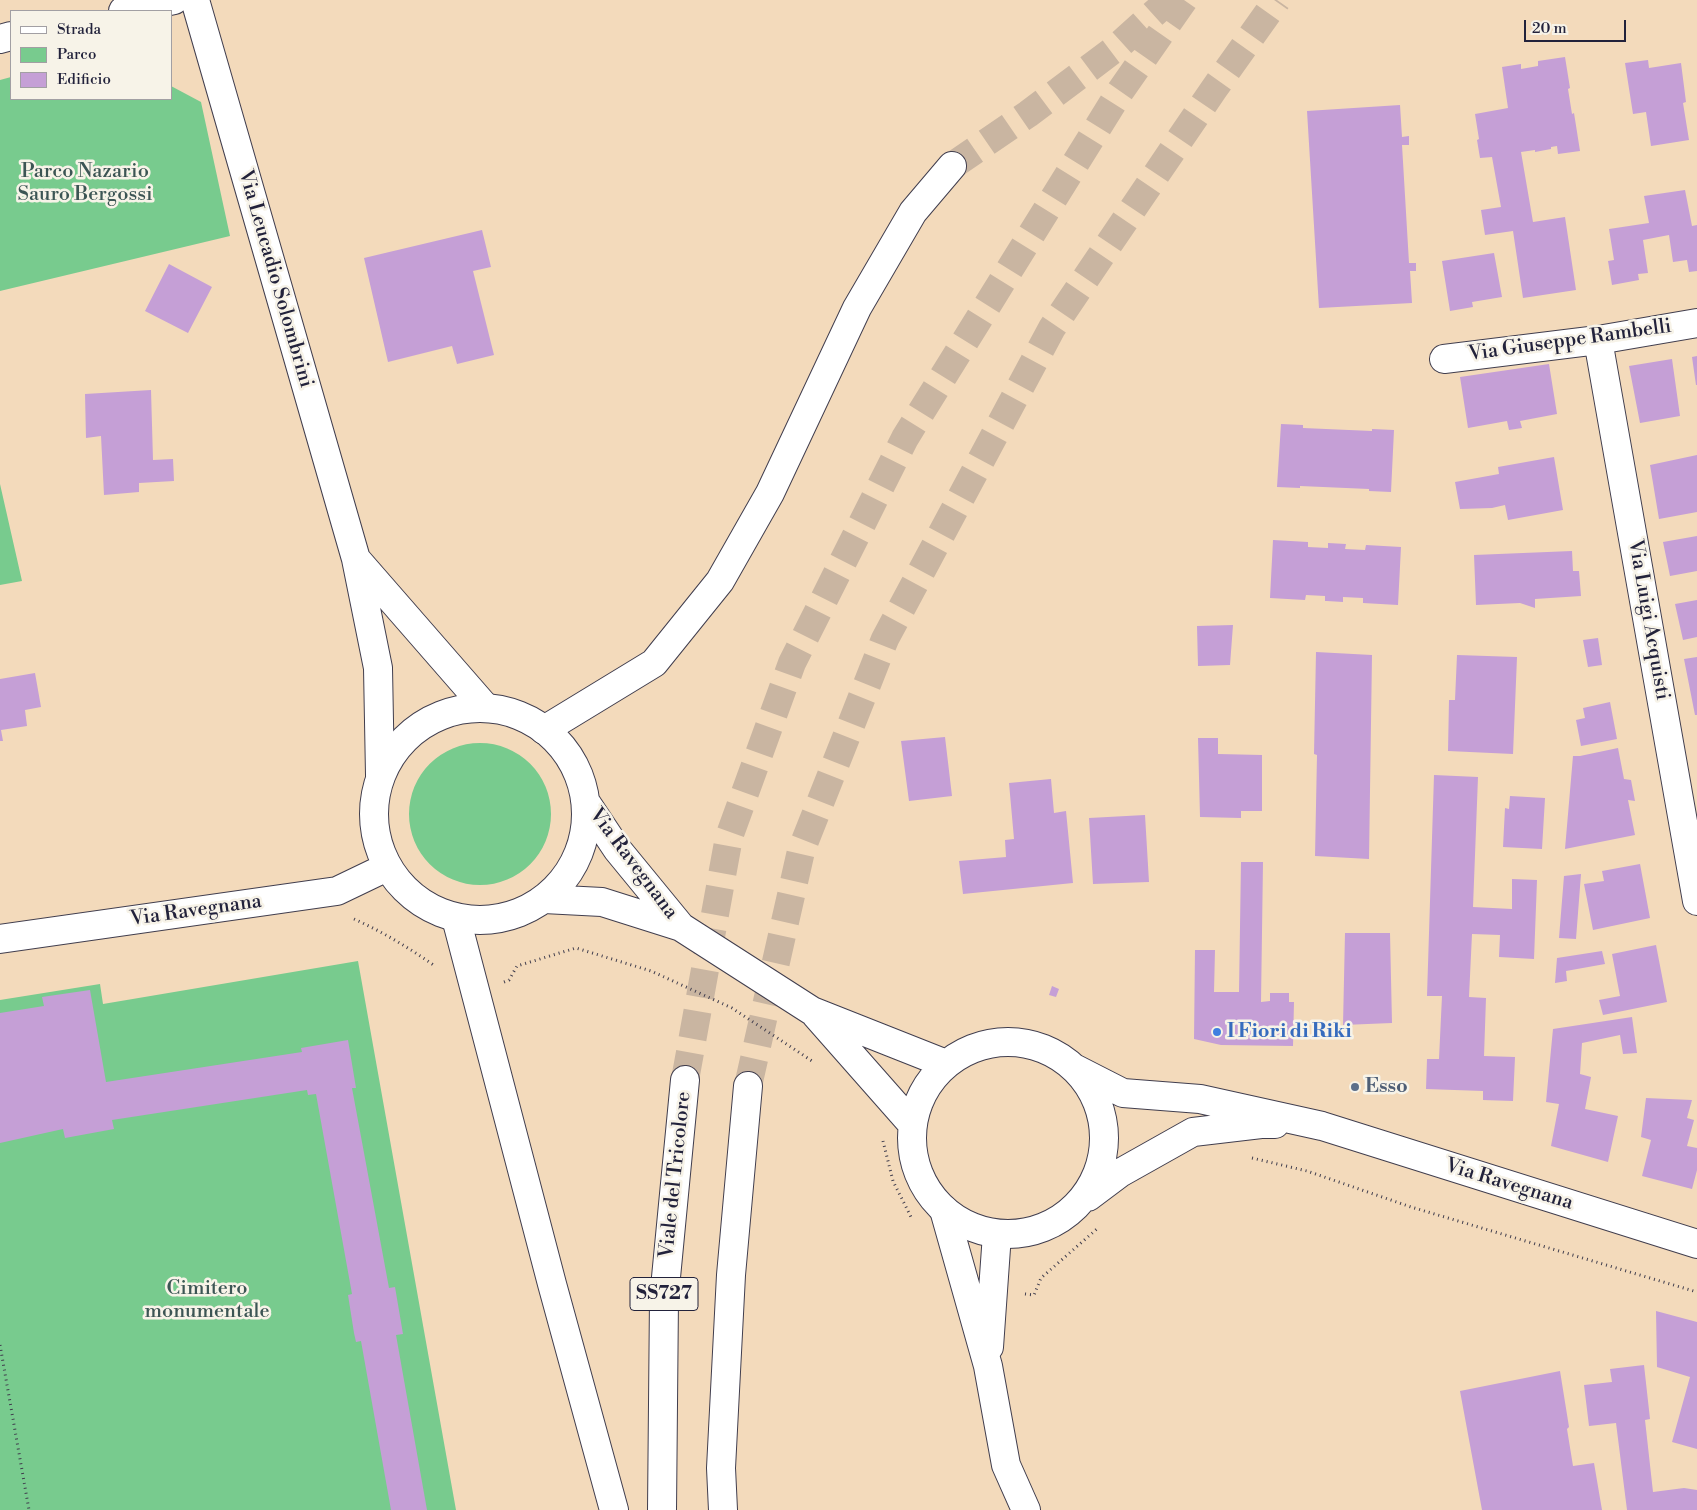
<!DOCTYPE html>
<style>
body{margin:0}
#map{position:relative;width:1697px;height:1510px;overflow:hidden;background:#f3dabb;font-family:"Libre Bodoni",serif}
canvas{display:block}
.legend{position:absolute;left:10px;top:10px;width:162px;height:90px;box-sizing:border-box;background:#f7f3e8;border:1px solid #a29fa3;margin:0;padding:6px 9px;list-style:none;font-size:15px;color:#22223b}
.legend li{display:flex;align-items:center;gap:10px;height:25px}
.legend b{width:25px;border:1px solid #a29fa3}
.scale{position:absolute;left:1524px;top:20px;width:102px;height:22px;box-sizing:border-box;border:2px solid #22223b;border-top:0;padding-left:6px;font-size:15px;line-height:18px;white-space:nowrap;color:#22223b;-webkit-text-stroke:4px #f7f3e8;paint-order:stroke}
</style>
<div id="map">
<canvas width="1697" height="1510"></canvas>
<ul class="legend">
<li><b style="height:6px;background:#fff"></b>Strada</li>
<li><b style="height:14px;background:#78cb8e"></b>Parco</li>
<li><b style="height:14px;background:#c59fd6"></b>Edificio</li>
</ul>
<div class="scale">20 m</div>
</div>
<script>
const ctx = document.querySelector('canvas').getContext('2d');
ctx.lineJoin = 'round';
function paint(path, color) { ctx.fillStyle = color; ctx.fill(path, 'evenodd'); }
function stroke(path, color, width, dash) { ctx.strokeStyle = color; ctx.lineWidth = width; ctx.lineCap = dash ? 'butt' : 'round'; ctx.setLineDash(dash || []); ctx.stroke(path); }
function drawText(font, color, halo, rows, align = 'center') {
  ctx.font = font + ' "Libre Bodoni",serif'; ctx.lineWidth = 5; ctx.setLineDash([]); ctx.textBaseline = 'middle'; ctx.strokeStyle = halo; ctx.fillStyle = color; for (const [text, x, y, turn = 0] of rows) {
    ctx.save(); ctx.translate(x, y); ctx.rotate((+turn || 0) * Math.PI / 180); ctx.textAlign = isNaN(turn) ? turn : align; if (halo) ctx.strokeText(text, 0, 0); ctx.fillText(text, 0, 0); ctx.restore();
  }
}
paint(new Path2D(`
 M11 77V99H171V86L201 102 230 236 0 291V80Z
 M0 484 22 581 0 585Z
 M409 814a71 71 0 1 1 142 0a71 71 0 1 1-142 0Z
 M358 961 456 1510H0V1000L100 984 103 1004Z`), '#78cb8e');
paint(new Path2D(`
 M1565 57 1570 88 1568 89 1572 114 1574 113 1580 151 1558 154 1557 146 1551 147V149L1535 152V150L1521 152 1533 222 1565 217 1576 290 1523 298 1513 231 1485 235 1481 210 1501 207 1492 157 1480 158 1477 140 1479 139 1475 114 1508 108 1502 67 1521 64V69L1538 66V61Z
 M1648 60 1649 68 1681 63 1686 102 1683 103 1689 140 1651 146 1646 112 1633 114 1625 63Z
 M1400 105 1402 137 1409 136V145H1402L1409 263H1416V271H1410L1412 303 1319 308 1307 111Z
 M1685 190 1692 226 1697 225V271L1689 272 1687 260 1673 262 1669 235 1643 240 1648 273 1638 274 1639 280 1612 285 1608 261 1614 260 1609 229 1649 223 1644 196Z
 M482 230 491 267 473 271 494 355 457 364 452 346 388 362 364 258Z
 M1494 253 1502 297 1472 302 1473 307 1450 311 1442 261Z
 M169 264 212 287 188 333 145 311Z
 M1697 356V385H1696L1692 357Z
 M1672 359 1680 416 1640 423 1629 366Z
 M1549 364 1557 414 1520 421 1522 428 1509 430 1507 421 1468 428 1460 377Z
 M151 390 153 460 173 459 174 481 139 483V492L104 495 101 436 86 438 85 394Z
 M1281 424 1303 425V428L1372 431V429L1394 430 1391 492 1369 491V489L1300 486V488L1277 487Z
 M1697 455V512L1659 519 1650 465Z
 M1554 457 1563 510 1508 520 1505 505 1492 508 1460 509 1455 482 1499 474 1498 467Z
 M1697 536V571L1670 576 1663 542Z
 M1273 540 1308 542V547L1328 548V543L1346 544 1345 549 1365 550 1366 545 1401 547 1398 605 1363 603V598L1343 597V602L1327 601H1325V596L1306 595 1305 600 1270 598Z
 M1572 551 1573 571H1579L1581 596 1535 599V608L1520 603 1476 605 1474 555Z
 M1697 600V637L1683 640 1675 604Z
 M1233 625 1230 665 1198 666 1197 626Z
 M1598 638 1602 665 1588 667 1583 640Z
 M1316 652 1372 655 1369 859 1315 856 1317 755 1314 754Z
 M1457 655 1517 657 1513 754 1448 751 1449 700H1455Z
 M1697 657V715H1695L1684 659Z
 M35 673 41 707 25 710 27 726 1 730 3 741H0V679Z
 M1610 702 1617 739 1581 746 1576 720 1585 718 1583 708Z
 M945 737 952 796 909 801 901 741Z
 M1198 738H1218V754L1262 755V811H1241V818L1200 817Z
 M1618 748 1624 779 1631 780 1635 801 1628 800 1635 835 1565 849 1573 756H1580Z
 M1434 775 1478 777 1473 907 1512 909V879L1537 880 1534 959 1499 957 1500 935 1472 934 1469 997 1486 998 1484 1056 1515 1057 1513 1101 1483 1100V1091L1426 1089 1427 1059H1439L1442 996H1427Z
 M1051 779 1054 813 1066 811 1073 883 963 894 959 861 1006 857 1005 840 1014 839 1009 783Z
 M1510 796 1545 798 1542 849 1503 847 1505 808 1509 809Z
 M1145 815 1149 882 1093 884 1089 818Z
 M1241 862H1263L1261 1002 1270 1001V993H1289V1002H1294L1293 1046 1221 1045 1194 1039 1195 950H1215L1214 992H1239Z
 M1640 864 1650 918 1593 930 1584 884 1604 881 1602 871Z
 M1581 874 1576 939 1559 938 1564 876Z
 M1345 933H1390L1392 1023 1343 1025Z
 M1656 945 1667 1002 1603 1015 1599 1000 1620 996 1612 954Z
 M1602 951 1605 964 1566 971 1567 981 1555 983 1557 958Z
 M1052 986 1059 989 1056 997 1049 995Z
 M90 990 106 1082 302 1052 301 1048 348 1040 356 1088H352L389 1288 395 1287 403 1334 396 1335 427 1510H391L361 1341 356 1342 354 1333 348 1295 352 1294 316 1094 308 1095 307 1090 112 1120 114 1129 65 1138 63 1129 0 1143V1013L44 1006 42 997Z
 M1632 1017 1637 1053 1623 1054 1620 1035 1582 1043 1580 1074 1591 1077 1585 1109 1618 1116 1608 1162 1551 1146 1559 1104 1546 1102 1553 1029Z
 M1646 1098 1692 1100 1687 1118 1694 1120 1687 1146 1697 1148V1170L1692 1189 1642 1176 1651 1140 1641 1137Z
 M1656 1311 1697 1322V1449L1672 1442 1690 1377 1657 1367Z
 M1644 1365 1650 1419 1645 1420 1653 1492 1684 1488 1697 1490V1510H1627L1616 1423 1589 1426 1584 1385 1612 1382 1610 1369Z
 M1560 1371 1569 1427 1567 1429 1573 1466 1594 1463 1602 1510H1482L1460 1391Z`), '#c59fd6');
stroke(new Path2D(`
 M952 166 1028 114 1116 48 1169 0
 M685 1080 729 837 792 663 905 438 1119 93 1184 0
 M748 1086 801 851 885 639 1052 328 1214 89 1277 0`), '#c9b5a1', 28, [28, 14]);
const minor = new Path2D(`
 M195 0 356 559 378 668 380 775
 M123 11 174 0
 M0 39 11 36
 M1598 340 1697 901
 M1444 359 1598 340 1697 323
 M357 560 486 708`);
const major = new Path2D(`
 M374 814a106 106 0 1 1 212 0a106 106 0 1 1-212 0Z
 M585 801 617 849 681 927
 M544 899 602 902 681 927 812 1011 946 1064
 M0 939 337 891 387 867
 M816 1015 913 1125
 M912 1138a96 96 0 1 1 192 0a96 96 0 1 1-192 0Z
 M1074 1068 1123 1093 1200 1099 1322 1126 1697 1244
 M1088 1197 1120 1173 1193 1132 1261 1124H1275`);
const highway = new Path2D(`
 M544 730 654 663 720 581 770 493 857 308 913 212 952 166
 M456 918 552 1284 614 1510
 M944 1210 988 1366 1006 1465 1026 1510
 M989 1347 997 1234
 M662 1510 664 1298 685 1080
 M723 1510 721 1468 731 1275 748 1086`);
stroke(minor, '#413e4e', 30);
stroke(major, '#413e4e', 30);
stroke(highway, '#413e4e', 30);
stroke(new Path2D(`
 M354 919C383 932 409 948 435 966
 M504 982 509 980 517 966 576 948 651 971 732 1008 812 1061
 M883 1141 893 1181 912 1219
 M1252 1158 1307 1171 1411 1207 1697 1292
 M1025 1294 1034 1295 1041 1278 1098 1228
 M0 1345 29 1510`), '#413e4e', 3, [1, 4]);
stroke(minor, '#fff', 28);
stroke(major, '#fff', 28);
stroke(highway, '#fff', 28);
for (const [x, y, r, color] of [
 [1217,1032,5,"#3f7fe0"],
 [1355,1087,5,"#5c6f8a"]
]) { const dot = new Path2D(); dot.arc(x, y, r, 0, 2 * Math.PI); ctx.fillStyle = color; ctx.fill(dot); stroke(dot, '#f7f3e8', 2); }
for (const [x, y, w] of [
 [664,1294,68]
]) { const box = new Path2D(); box.roundRect(x - w / 2, y - 16.5, w, 33, 4); ctx.fillStyle = '#f7f3e8'; ctx.fill(box); stroke(box, '#22223b', 1); }
drawText('bold 19px', '#22223b', null, [
 ["SS727",664,1294]
]);
drawText('20px', '#3c5554', '#f7f3e8', [
 ["Parco Nazario",85,172],
 ["Sauro Bergossi",85,195],
 ["Cimitero",207,1289],
 ["monumentale",207,1312]
]);
drawText('20px', '#22223b', '#f7f3e8', [
 ["Via Leucadio Solombrini",275,279,74],
 ["Via Giuseppe Rambelli",1570,341,-8],
 ["Via Luigi Acquisti",1648,620,80],
 ["Via Ravegnana",633,864,53],
 ["Via Ravegnana",196,911,-8],
 ["Viale del Tricolore",676,1175,-84],
 ["Via Ravegnana",1509,1185,17]
]);
drawText('bold 20px', '#366cbe', '#f7f3e8', [
 ["I Fiori di Riki",1227,1032]
], 'left');
drawText('bold 20px', '#4e5e75', '#f7f3e8', [
 ["Esso",1365,1087]
], 'left');
</script>
